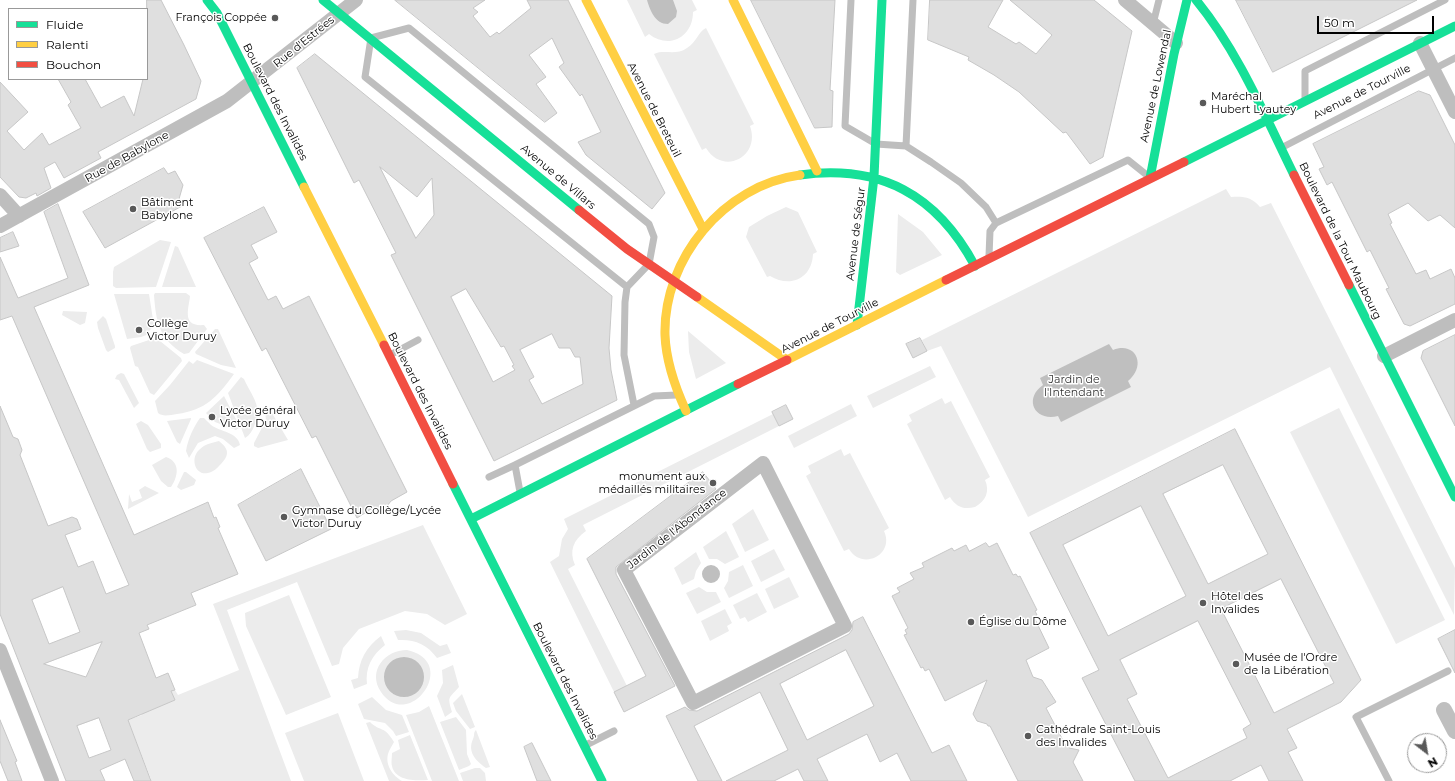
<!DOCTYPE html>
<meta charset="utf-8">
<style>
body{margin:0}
#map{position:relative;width:1455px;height:781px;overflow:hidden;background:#fff;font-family:Montserrat,sans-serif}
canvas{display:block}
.legend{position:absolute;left:8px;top:8px;width:140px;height:72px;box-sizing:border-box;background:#fff;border:1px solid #999;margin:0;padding:5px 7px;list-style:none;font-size:12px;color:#000}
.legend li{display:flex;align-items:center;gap:8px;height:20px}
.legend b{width:20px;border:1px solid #999}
.north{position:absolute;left:1407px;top:733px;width:40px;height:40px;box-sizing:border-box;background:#fff;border:1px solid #999;border-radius:50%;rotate:149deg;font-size:11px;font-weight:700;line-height:16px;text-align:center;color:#000}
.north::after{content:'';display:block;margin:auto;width:14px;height:18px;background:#595959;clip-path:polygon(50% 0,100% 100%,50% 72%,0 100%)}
.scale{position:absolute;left:1317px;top:16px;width:117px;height:18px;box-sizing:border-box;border:2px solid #000;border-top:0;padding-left:5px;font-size:12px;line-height:14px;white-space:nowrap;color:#000;-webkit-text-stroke:3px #fff;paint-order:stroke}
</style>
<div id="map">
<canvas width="1455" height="781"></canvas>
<ul class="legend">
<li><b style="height:5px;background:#16e098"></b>Fluide</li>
<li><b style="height:5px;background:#ffcf43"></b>Ralenti</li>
<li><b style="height:5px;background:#f24e42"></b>Bouchon</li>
</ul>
<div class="north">N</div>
<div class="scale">50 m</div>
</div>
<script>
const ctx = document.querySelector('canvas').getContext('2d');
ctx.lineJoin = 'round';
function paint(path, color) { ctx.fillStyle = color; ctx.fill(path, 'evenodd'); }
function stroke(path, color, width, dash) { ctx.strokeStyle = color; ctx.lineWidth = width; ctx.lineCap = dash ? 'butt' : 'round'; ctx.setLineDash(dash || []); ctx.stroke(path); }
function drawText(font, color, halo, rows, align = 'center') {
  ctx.font = font + ' Montserrat,sans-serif'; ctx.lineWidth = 3; ctx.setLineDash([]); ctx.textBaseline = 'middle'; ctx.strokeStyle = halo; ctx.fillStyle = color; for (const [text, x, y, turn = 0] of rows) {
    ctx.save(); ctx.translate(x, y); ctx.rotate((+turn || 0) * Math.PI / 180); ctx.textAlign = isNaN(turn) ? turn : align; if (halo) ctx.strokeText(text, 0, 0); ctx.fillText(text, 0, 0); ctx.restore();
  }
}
paint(new Path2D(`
 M627 0H692L697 10 693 12C693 37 669 50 649 34L645 37Z
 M706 28 754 124 750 126C761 157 723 176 706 148L702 150 654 54C664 49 676 56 687 48 696 43 698 32 706 28Z
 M1226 189 1231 197C1243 196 1252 197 1260 207L1271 203 1455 568 1454 615 1330 367 1028 517 941 346 927 351 922 340Z
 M786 207 798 212 817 252 813 254C812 279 790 288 770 276L767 277 746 237 749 227 767 216Z
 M898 214 923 232 942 255 900 275 896 272Z
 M160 240 171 242 156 287 116 288 113 286V272L114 267Z
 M175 246 178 247 196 287H162Z
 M155 293H186L190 296C189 308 181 327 204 325L207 329 189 353 184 354C159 339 156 322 154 295Z
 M114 294H149L154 326 149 331V334L141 337 127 339Z
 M63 311 87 312 85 323 80 325 62 315Z
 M103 316 106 319 115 346V348L108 352 106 350 98 328 97 322Z
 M215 329H218L236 368 221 365 196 354 195 352Z
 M688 331 726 363 696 379 689 352Z
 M152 339 160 341 181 358 182 361 154 395 150 393 138 367 135 366 130 348 131 346Z
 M197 360 234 374C217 397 206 410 177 414 170 415 163 417 158 413L155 401 170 385 189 361 193 364Z
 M930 366 936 377 873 408 867 396Z
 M121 373 124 374 139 403 134 408 119 380 115 379 117 375Z
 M241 377 244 379C248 388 255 398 257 407 258 417 254 433 245 438L228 393Z
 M224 396 239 425V428L236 430 215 422 206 413Z
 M942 398 945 404 951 401 990 477 985 480C990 491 986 501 975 507 964 510 956 507 950 497L945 500 907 424 912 421 909 415Z
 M851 404 857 416 794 448 788 436Z
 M269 408 288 440 258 448 254 446V443L266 420 265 410Z
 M1339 408 1445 620 1396 644 1290 432Z
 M773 414 779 426 583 525 586 531C573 540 569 551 575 565L568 569 627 686 614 692 550 562 559 556 562 539 568 529 564 519Z
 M191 418V419L180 444 177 442 167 421Z
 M200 418H204C206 420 209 423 211 425 220 432 238 432 240 445L234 448 223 439 215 436 198 443 189 458 186 451C188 439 193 428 200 418Z
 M141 421 148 425 161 444V448L150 452 147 449 136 424Z
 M219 441C225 446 230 451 225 459 221 464 215 472 208 473 195 476 190 458 199 450 205 444 211 443 219 441Z
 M841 449 844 456 850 453 889 528 884 531C895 555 862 571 849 549L844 551 806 476 811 473 808 466Z
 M166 457C181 462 178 477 171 487H168L161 481 152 465Z
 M184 472H186L196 480 194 485 181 490 177 487Z
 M145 486 159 493 128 509 129 494 132 502 142 498 139 490Z
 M753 509 769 540 745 552 732 524Z
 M423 525 467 614 445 625 427 614 405 611 359 629 343 648 339 664 332 666 297 582 227 610 291 781H147L151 779 128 720 142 715V713L175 700 171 691 175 690 178 695 239 670 213 604Z
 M726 531 739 557 725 564 717 559H709L703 547Z
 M774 549 785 570 761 582 751 561Z
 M696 552 701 563 696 571 694 579 682 585 674 568Z
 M743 565 753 586 729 598 724 588 728 581 729 572Z
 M789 577 799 597 774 609 765 589Z
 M699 587 707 592H716L721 602 697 614 686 593Z
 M757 593 767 612 748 622 745 617 740 619 733 605Z
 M289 595 331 697 286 715 246 626 245 613Z
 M725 609 732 623 727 626 729 631 710 641 701 621Z
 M406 630 421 633 440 646 447 644 451 653 437 658C427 644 414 639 398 640L394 631Z
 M381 636 385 645C372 655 365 668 367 684L354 689 351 680 358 678C359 660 366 647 381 636Z
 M407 650C461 662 409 733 381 692 367 671 385 650 407 650ZM391 693 416 694 403 697Z
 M453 665 459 687C449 699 447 695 452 712L445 717 437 696 443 683 442 670Z
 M462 694 475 727 470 729 456 711 453 703Z
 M372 697 386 710 402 715 409 732 396 736 393 731 385 723 364 719 358 704Z
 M429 706 459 781H432L406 715 419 712Z
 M338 713 364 781H304L285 733Z
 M456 717 466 730 467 754 471 764 469 766 459 770 440 722Z
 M370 722C380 732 384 725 394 742 392 746 389 750 388 754 385 765 393 776 402 781H389L366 723Z
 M476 730 490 767 486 768C476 761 467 752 473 739 475 735 473 733 476 730Z
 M410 735 428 780C416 781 395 781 392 766 391 763 392 757 392 753L400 749 398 740Z
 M475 768H480L485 773 486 781H463L460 773Z`), '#ececec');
paint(new Path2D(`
 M647 0H673L677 11 676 17 668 24C655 24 650 10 647 0Z
 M1109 344 1113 350C1136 341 1147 366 1128 381L1131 387 1061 422 1058 416C1035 422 1023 399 1043 385L1040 378Z
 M702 574a9 9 0 1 1 18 0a9 9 0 1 1-18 0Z
 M384 677a20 20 0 1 1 40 0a20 20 0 1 1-40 0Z`), '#bfbfbf');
stroke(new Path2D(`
 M1444 710 1455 731`), '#bfbfbf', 16);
const building = new Path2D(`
 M147 0H161L184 45 201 81 196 99 98 152 101 158 64 178 55 162 44 168 51 188 37 196 36 193 26 198 19 197 0 177V82L28 112 7 131 24 150 42 133 49 145 81 128 68 105 71 102 58 79H85L101 108 124 96 134 116 143 79H147Z
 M395 0H485L473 8 478 12 473 16 490 37 497 32 499 34 531 8 527 0H568L665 193 652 209 586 155 578 142 601 132 582 94 580 96 559 67 564 63 552 38 529 55 546 77 536 84 557 113 545 122Z
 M751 0H835L830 90 833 91 832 127 815 128Z
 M930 0H1003L988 27 1016 44 1019 42 1036 54 1052 35 1010 0H1094L1132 31 1103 157 1090 164 1066 132 1063 133 1019 92 994 75 968 60 969 57 928 40Z
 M1236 0H1417L1273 72Z
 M315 54 612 296 609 348 611 370 617 400 494 461 391 255 396 253 359 180 354 183 297 68ZM380 167 417 197 432 178 434 215 416 238ZM466 289 501 347 504 346 514 365 512 366 515 370 493 382 451 297ZM552 334 559 348H570L575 357H580L583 384 542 404 529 380 534 377 520 350Z
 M1419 91 1430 95 1455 145V228L1440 215 1428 221 1408 203 1388 214 1392 223 1390 224 1416 274 1426 270 1430 279 1451 269 1455 278V304L1410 326 1404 324 1386 289 1389 288 1370 250 1367 252 1332 182 1327 185 1319 169 1324 167 1313 144Z
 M164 168 168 174 175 171 183 185 179 199 182 206 105 248 83 212Z
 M58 204 89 285 34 307 134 535 208 502 214 518 216 517 220 527 218 528 238 574 191 593 196 605 147 625 149 629 139 633 156 678 168 673 175 690 171 691 175 700 128 720 151 781H134L125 759 100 770 105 781H66L0 614V406L13 437 18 439 22 450 20 455 48 526 72 517 77 519 81 529 65 535 78 567 93 561 106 594 129 585 12 316 0 320V257L18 298 68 278 44 212ZM63 587 80 632 49 644 32 600ZM102 642 86 677 44 664ZM99 718 111 750 89 758 77 726Z
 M264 207 277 232 251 245 258 258 249 263 268 300 276 296 283 309 309 296 407 492 391 501 384 510 371 509 357 518 316 436 312 438 266 348 262 351 204 238Z
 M13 232 19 246 0 252V238Z
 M1455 335V426L1421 358 1423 351Z
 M920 338 927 351 913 358 906 344Z
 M786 405 793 419 779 426 772 412Z
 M1235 429 1361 680 1341 702 1287 729 1297 748 1288 752 1303 781H1269L1261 765 1230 781H1135L1082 678 1099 670 1030 533ZM1223 465 1268 554 1208 584 1163 494ZM1141 506 1186 596 1108 636 1063 545ZM1281 579 1334 683 1274 713 1221 609ZM1198 621 1251 724 1243 729 1247 738 1168 778 1127 699 1137 694 1120 660Z
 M301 469 331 529 266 561 238 505Z
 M703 472 716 489 616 567V574L675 686 624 712 614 692 646 676 587 559Z
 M986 543 989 547 997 543 1013 575 1016 574 1018 577 1020 576 1037 610 1035 611 1037 615 1034 617 1049 648 1026 660 1033 677 1042 680 1056 702 1046 708 1066 746 1068 745 1069 748 1079 750 1073 762 1083 781H1018L990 726H988L987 724 977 721 973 714 987 680 945 701 929 669 925 671 923 667 921 668 904 635 907 634 905 630 908 628 892 596 900 592 897 588 914 579 910 573 924 567 922 563 952 548 954 551 966 545 969 551Z
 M863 617 932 753 949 745 967 781H911L897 753 880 762 867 734 817 759 828 781H804L798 769 774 781H726L788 750 760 692 694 726 722 781H698L666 716 685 707 689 710 697 711 849 634 852 630 853 622ZM846 650 874 706 807 740 780 684Z
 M1455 630V673L1438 639Z
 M0 720 17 761 15 762 22 781H8L0 761Z
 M532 743 551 781H537L524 747Z`);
paint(building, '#dfdfdf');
stroke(building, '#c7c7c7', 1);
stroke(new Path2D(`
 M851 0 845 126 876 144 906 146 931 162 961 183 986 207 996 223
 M1153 24 1159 0
 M1305 98V71L1445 0
 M906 146 913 0
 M1281 148 1455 58
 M989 256 990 231 996 223 1128 160 1148 176
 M627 287 365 77 371 38 409 28 649 224 654 237 649 264 627 287 625 302 624 355 634 405
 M390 355 418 340
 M489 477 515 465
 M520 492 515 465 654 396 677 395
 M586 745 614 731
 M1389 781 1356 717 1448 671`), '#bebebe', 7);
stroke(new Path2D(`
 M1125 0 1176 43
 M1420 43 1455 112
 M0 195 19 216
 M0 226 227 101 356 0
 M1384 356 1455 320
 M763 463 845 626 693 703 624 570Z
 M0 650 52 781`), '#bebebe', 14);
stroke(new Path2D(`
 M207 0 217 13 304 187
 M323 0 579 210
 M1196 0C1238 51 1265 116 1294 175
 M1184 162 1455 26
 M800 175C881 164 937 195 975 266
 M1150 178 1174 54 1187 0
 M1349 285 1455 497
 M857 325 874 177 882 0
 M453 484 602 781
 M471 519 738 384`), '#16e098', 9);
stroke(new Path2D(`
 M586 0 703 229
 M733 0 817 171
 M304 187 384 345
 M697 297 787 360 946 280
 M686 411C675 387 666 362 665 335 663 259 724 185 800 175`), '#ffcf43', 9);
stroke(new Path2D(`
 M1294 175 1349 285
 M579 210 627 249 697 297
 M946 280 1184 162
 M384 345 453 484
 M738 384 787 360`), '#f24e42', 9);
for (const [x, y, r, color] of [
 [275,18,4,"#595959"],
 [1203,103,4,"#595959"],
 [133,209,4,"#595959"],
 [139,330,4,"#595959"],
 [212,417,4,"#595959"],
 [713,483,4,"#595959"],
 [284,517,4,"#595959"],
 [1203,603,4,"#595959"],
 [971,622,4,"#595959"],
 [1236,664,4,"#595959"],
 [1028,736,4,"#595959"]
]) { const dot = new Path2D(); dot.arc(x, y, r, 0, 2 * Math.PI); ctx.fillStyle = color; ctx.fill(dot); stroke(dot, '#fff', 1.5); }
drawText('11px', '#000', '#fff', [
 ["François Coppée",267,18,"right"],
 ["Maréchal",1211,97],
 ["Hubert Lyautey",1211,110],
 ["Bâtiment",141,203],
 ["Babylone",141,216],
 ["Collège",147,324],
 ["Victor Duruy",147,337],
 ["Lycée général",220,411],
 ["Victor Duruy",220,424],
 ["monument aux",705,477,"right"],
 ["médaillés militaires",705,490,"right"],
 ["Gymnase du Collège/Lycée",292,511],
 ["Victor Duruy",292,524],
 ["Hôtel des",1211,597],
 ["Invalides",1211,610],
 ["Église du Dôme",979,622],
 ["Musée de l'Ordre",1244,658],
 ["de la Libération",1244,671],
 ["Cathédrale Saint-Louis",1036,730],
 ["des Invalides",1036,743]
], 'left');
drawText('11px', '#000', '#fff', [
 ["Rue d'Estrées",304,42,-39],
 ["Avenue de Lowendal",1156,86,-78],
 ["Avenue de Tourville",1362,92,-27],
 ["Boulevard des Invalides",275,102,63],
 ["Avenue de Breteuil",654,110,63],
 ["Rue de Babylone",127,157,-29],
 ["Avenue de Villars",558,177,40],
 ["Avenue de Ségur",856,234,-83],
 ["Boulevard de la Tour Maubourg",1340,241,64],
 ["Avenue de Tourville",830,326,-27],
 ["Boulevard des Invalides",420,391,63],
 ["Jardin de l'Abondance",677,529,-38],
 ["Boulevard des Invalides",565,681,63]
]);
drawText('11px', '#333', '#fff', [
 ["Jardin de",1074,380],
 ["l'Intendant",1074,393]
]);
</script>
